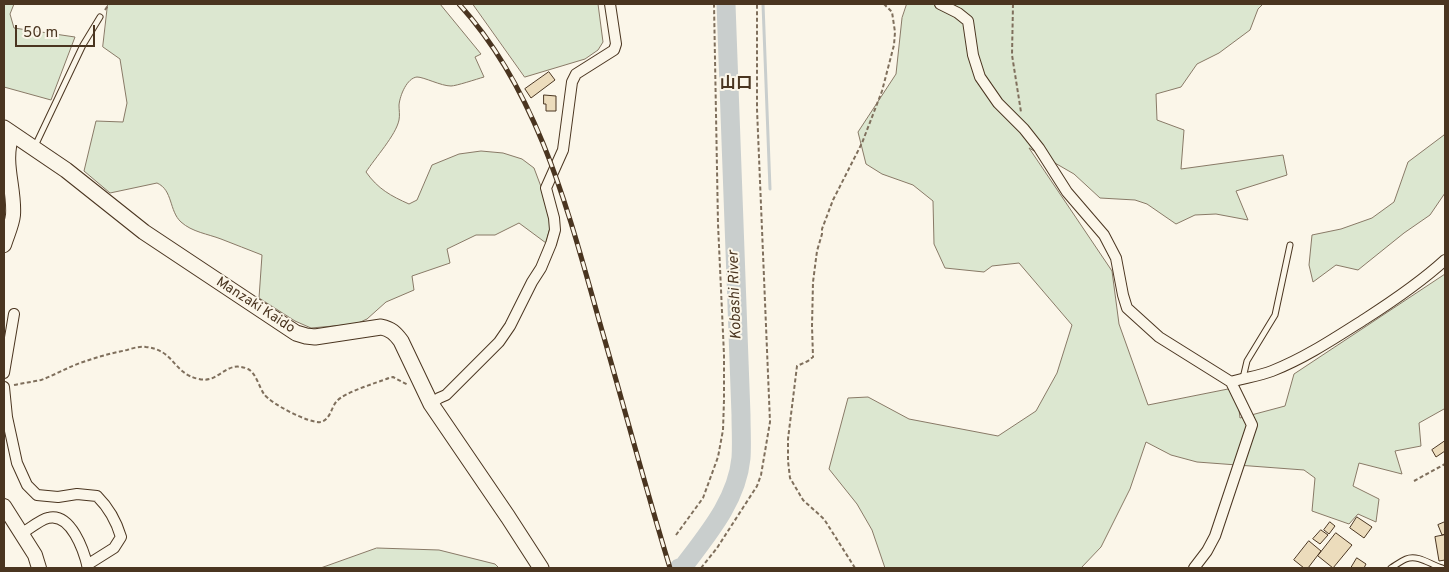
<!DOCTYPE html>
<meta charset="utf-8">
<style>
body{margin:0}
#map{position:relative;width:1449px;height:572px;overflow:hidden;background:#fbf6e9;font-family:Overpass,sans-serif}
canvas{display:block}
.frame{position:absolute;inset:0;border:5px solid #4a3520;pointer-events:none}
.scale{position:absolute;left:15px;top:25px;width:80px;height:22px;box-sizing:border-box;border:2px solid #4a3520;border-top:0;padding-left:6px;font-size:15px;line-height:18px;white-space:nowrap;color:#4a3520;-webkit-text-stroke:4px #fbf6e9;paint-order:stroke}
</style>
<div id="map">
<canvas width="1449" height="572"></canvas>
<div class="frame"></div>
<div class="scale">50 m</div>
</div>
<script>
const ctx = document.querySelector('canvas').getContext('2d');
ctx.lineJoin = 'round';
function paint(path, color) { ctx.fillStyle = color; ctx.fill(path, 'evenodd'); }
function stroke(path, color, width, dash) { ctx.strokeStyle = color; ctx.lineWidth = width; ctx.lineCap = dash ? 'butt' : 'round'; ctx.setLineDash(dash || []); ctx.stroke(path); }
function drawText(font, color, halo, rows, align = 'center') {
  ctx.font = font + ' Overpass,"Noto Sans JP",sans-serif'; ctx.lineWidth = 4; ctx.setLineDash([]); ctx.textBaseline = 'middle'; ctx.strokeStyle = halo; ctx.fillStyle = color; for (const [text, x, y, turn = 0] of rows) {
    ctx.save(); ctx.translate(x, y); ctx.rotate((+turn || 0) * Math.PI / 180); ctx.textAlign = isNaN(turn) ? turn : align; if (halo) ctx.strokeText(text, 0, 0); ctx.fillText(text, 0, 0); ctx.restore();
  }
}
const green = new Path2D(`
 M4 4H14L10 14 14 28 75 37 51 100 4 87Z
 M108 4H440L481 54 475 57 484 77C477 79 456 86 451 86 441 86 424 77 417 77 407 78 400 95 399 105 399 110 400 115 399 120 396 135 375 158 366 172 378 189 391 196 409 204L417 200 432 165 459 154 481 151 503 153 522 159 534 168 549 208 551 224 546 243 519 223 495 235H476L447 249 450 263 412 276 414 290 386 302 367 319 356 324 311 328 295 321 259 298 262 255C248 250 235 244 221 239 208 234 192 232 181 222 169 211 173 190 157 183L110 193 84 171 96 121 123 122 127 103 120 59 103 47Z
 M473 4H598L603 42 598 50 585 59 525 77Z
 M907 4H1263L1258 9 1250 30 1219 53 1197 64 1181 87 1156 94 1157 120 1184 130 1181 169 1283 155 1287 175 1236 191 1248 220 1216 214 1195 215 1176 224 1147 204 1135 200 1100 198 1074 174 1029 148 1112 271 1119 324 1148 405 1228 389 1237 393 1240 418 1285 406 1294 374 1445 274V410L1444 409 1419 423 1421 446 1395 451 1402 474 1359 463 1353 486 1379 499 1376 522 1358 514 1349 524 1312 511 1315 478 1304 470 1197 462 1171 455 1146 442 1130 489 1101 547 1081 568H885L872 530 857 504 829 469 848 398 868 397 909 419 998 436 1036 411 1057 373 1072 325 1019 263 992 266 984 272 945 268 934 244 933 201 913 185 882 174 866 164 858 132 896 74 902 18Z
 M1445 132V193L1430 215 1404 233 1358 270 1336 265 1313 282 1309 265 1312 235 1341 229 1372 218 1394 202 1408 162 1444 135Z
 M377 548 439 550 495 564 499 568H321Z`);
paint(green, '#dce7d0');
stroke(green, '#887966', 1);
stroke(new Path2D(`
 M763 4 770 189`), '#c9cecd', 3);
stroke(new Path2D(`
 M679 568 683 567C708 534 737 500 741 458 742 444 741 429 741 415L726 4`), '#c9cecd', 19);
const building = new Path2D(`
 M549 72 555 80 531 98 525 89Z
 M544 95 556 96V111H546V104H544Z
 M1445 441V451L1436 457 1432 450Z
 M1357 517 1372 527 1364 538 1350 528Z
 M1330 522 1335 526 1329 534 1324 530Z
 M1445 522V534L1442 535 1438 525Z
 M1321 530 1328 535 1320 544 1313 539Z
 M1336 533 1352 545 1333 568 1318 556Z
 M1445 535V560L1439 561 1435 537Z
 M1309 541 1321 551 1308 568H1304L1294 560Z
 M1357 558 1366 564 1364 568H1351Z`);
paint(building, '#ecdcbc');
stroke(building, '#4a3520', 1);
const lane = new Path2D(`
 M35 146 83 45 100 17
 M1243 378 1247 361 1275 315 1290 245
 M1391 568C1396 565 1401 561 1406 559 1418 554 1431 565 1442 568`);
const street = new Path2D(`
 M940 4 958 13 968 21 973 55 980 77 998 103 1024 129 1039 148 1067 192 1104 235 1116 258 1123 295 1127 308 1159 337 1231 382 1252 425 1215 536 1207 551 1194 568
 M4 373 14 314
 M1231 382C1244 378 1259 376 1272 371 1305 358 1335 338 1365 319 1393 301 1421 282 1445 260
 M4 387 7 417 17 463 27 485 37 495 58 497 77 494 97 496C109 508 116 520 121 537L114 548 87 565
 M431 404 439 398 446 395 499 342 510 326 532 282 541 268 551 244 555 230 554 218 546 188 563 150 572 82 576 74 614 50 616 44 610 4
 M21 534C28 530 41 519 48 518 71 512 84 551 88 568`);
const secondary = new Path2D(`
 M4 245C7 235 12 225 13 215 15 188 2 162 12 135
 M4 506 35 555 39 568`);
const primary = new Path2D(`
 M4 128 66 170 144 232 296 333 306 336 315 337 381 327C391 329 395 333 401 341L431 404 508 517 541 568`);
stroke(lane, '#4a3520', 7);
stroke(street, '#4a3520', 12);
stroke(secondary, '#4a3520', 16);
stroke(primary, '#4a3520', 17);
stroke(new Path2D(`
 M1013 4 1012 55 1021 112
 M105 10 109 4
 M14 385C23 383 32 382 41 380 55 375 68 367 83 362 97 357 112 353 127 350 133 348 140 346 146 347 175 350 173 374 199 379 220 384 225 359 248 369 256 373 259 387 264 394 271 404 310 424 321 422 331 419 331 407 337 401 345 392 376 383 389 378L393 377 408 385
 M1414 481 1445 464
 M676 535 703 498 718 457 723 430 724 400V355L718 224 714 4
 M701 568 717 548 757 486 761 475 770 422 757 109V4
 M855 568 824 519 803 500 790 478 788 461V439L797 366 808 361 813 357 812 326 813 282 817 251 822 234V229L833 200 862 143 882 91 894 45 895 32 892 12 884 4`), '#7f6f5c', 2, [4, 2.5]);
stroke(lane, '#fbf6e9', 5);
stroke(street, '#fbf6e9', 10);
stroke(secondary, '#fbf6e9', 14);
stroke(primary, '#fbf6e9', 15);
const rail = new Path2D(`
 M459 4C538 91 568 210 599 320 623 403 645 486 670 568`);
stroke(rail, '#4a3520', 5);
stroke(rail, '#fbf6e9', 3, [9]);
drawText('14px', '#4a3520', '#fbf6e9', [
 ["Manzaki Kaido",255,306,33]
]);
drawText('italic 15px', '#4a3520', '#fbf6e9', [
 ["Kobashi River",736,295,-92]
]);
drawText('bold 16px', '#4a3520', '#fbf6e9', [
 ["山口",736,85]
]);
</script>
